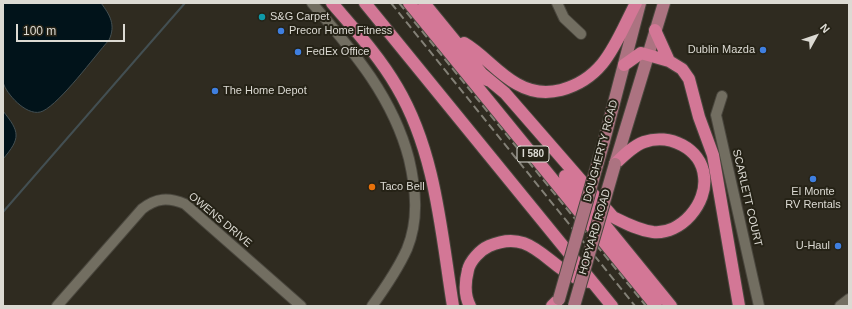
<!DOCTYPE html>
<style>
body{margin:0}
#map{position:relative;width:852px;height:309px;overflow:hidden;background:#2f2b20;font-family:Helvetica,sans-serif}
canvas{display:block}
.frame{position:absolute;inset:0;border:4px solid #dcdad3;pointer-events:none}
.north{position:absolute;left:796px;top:16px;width:40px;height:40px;-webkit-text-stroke:3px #252216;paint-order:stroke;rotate:50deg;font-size:11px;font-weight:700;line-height:16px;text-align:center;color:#dcdad3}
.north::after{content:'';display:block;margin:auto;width:14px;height:18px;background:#dcdad3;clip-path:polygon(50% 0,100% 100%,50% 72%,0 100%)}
.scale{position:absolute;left:16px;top:24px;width:109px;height:18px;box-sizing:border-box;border:2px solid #dcdad3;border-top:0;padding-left:5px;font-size:12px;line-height:14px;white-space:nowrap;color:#dcdad3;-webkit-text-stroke:3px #252216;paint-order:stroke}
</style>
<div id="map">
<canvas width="852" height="309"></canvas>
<div class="frame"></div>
<div class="north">N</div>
<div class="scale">100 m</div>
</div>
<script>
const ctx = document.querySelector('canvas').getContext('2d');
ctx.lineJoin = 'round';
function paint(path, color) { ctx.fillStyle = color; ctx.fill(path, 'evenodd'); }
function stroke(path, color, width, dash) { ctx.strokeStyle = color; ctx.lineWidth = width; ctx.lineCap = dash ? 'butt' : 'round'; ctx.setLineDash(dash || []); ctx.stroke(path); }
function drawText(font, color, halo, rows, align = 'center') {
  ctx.font = font + ' Helvetica,sans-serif'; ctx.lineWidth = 4; ctx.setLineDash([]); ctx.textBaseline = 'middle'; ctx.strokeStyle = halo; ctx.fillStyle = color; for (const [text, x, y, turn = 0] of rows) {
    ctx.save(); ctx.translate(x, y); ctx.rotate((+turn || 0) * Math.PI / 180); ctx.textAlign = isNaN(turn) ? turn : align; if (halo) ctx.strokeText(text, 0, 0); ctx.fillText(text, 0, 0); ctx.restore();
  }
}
const water = new Path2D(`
 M3 3H101C110 15 116 25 109 40 94 57 61 102 43 111 29 118 9 97 4 85 0 78 3 15 3 3Z
 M3 111C20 132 21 138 3 159Z`);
paint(water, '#01131a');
stroke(water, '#434f52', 1);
stroke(new Path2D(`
 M3 212 185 3`), '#434f52', 2);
const minor = new Path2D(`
 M312 3C353 51 393 97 409 159 416 189 419 220 407 249 398 269 385 288 372 306
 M557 3 564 18 581 34
 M722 96 716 115 759 306
 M57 306 142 209C156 198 168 197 185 204L301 306
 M840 306 849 299`);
const major = new Path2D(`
 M604 141 640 3
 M615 164 664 3`);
const highway = new Path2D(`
 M332 3C355 30 379 56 397 87 436 153 441 232 453 306
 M365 3 612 306
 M409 3 656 306
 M424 3 487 80
 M655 30 669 61
 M464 43C483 54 497 73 517 84 531 92 545 94 561 90 606 78 616 41 636 3
 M624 65 641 53 669 61 682 69 689 79 699 117 713 155 739 306
 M482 74 505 93 613 217C625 223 638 230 653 232 681 235 708 203 704 176 701 148 669 133 644 142 633 146 623 156 615 164
 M565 176 671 306
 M470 306C464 295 465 282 468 270 470 261 480 250 489 246 530 228 544 262 576 278 580 280 586 281 590 282
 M552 306 559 299`);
stroke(minor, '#4a473e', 12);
stroke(major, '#4a473e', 14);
stroke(highway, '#4a473e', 14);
stroke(minor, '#726e61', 10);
stroke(major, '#ac7381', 12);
stroke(highway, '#d37796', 12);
stroke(new Path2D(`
 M391 3 635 306
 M399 3 646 306`), '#838076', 2, [8, 4]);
const majorBridge = new Path2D(`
 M559 299 604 141
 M574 306 615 164`);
stroke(majorBridge, '#4a473e', 14, []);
stroke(majorBridge, '#ac7381', 12);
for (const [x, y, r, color] of [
 [262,17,4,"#0f9aa8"],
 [281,31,4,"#3f7fe0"],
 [763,50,4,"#3f7fe0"],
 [298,52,4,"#3f7fe0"],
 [215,91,4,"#3f7fe0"],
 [813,179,4,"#3f7fe0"],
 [372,187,4,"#e8710a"],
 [838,246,4,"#3f7fe0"]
]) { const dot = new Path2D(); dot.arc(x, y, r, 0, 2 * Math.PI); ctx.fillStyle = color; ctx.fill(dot); stroke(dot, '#252216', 1.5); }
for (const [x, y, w] of [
 [533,154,32]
]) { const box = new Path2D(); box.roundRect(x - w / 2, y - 8, w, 16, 3); ctx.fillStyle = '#252216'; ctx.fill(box); stroke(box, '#dcdad3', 1); }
drawText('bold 10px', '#dcdad3', null, [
 ["I 580",533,154]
]);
drawText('11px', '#dcdad3', '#252216', [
 ["S&G Carpet",270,17],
 ["Precor Home Fitness",289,31],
 ["Dublin Mazda",755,50,"right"],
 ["FedEx Office",306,52],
 ["The Home Depot",223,91],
 ["Taco Bell",380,187],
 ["El Monte",813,192,"center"],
 ["RV Rentals",813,205,"center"],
 ["U-Haul",830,246,"right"]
], 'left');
drawText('11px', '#dcdad3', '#252216', [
 ["DOUGHERTY ROAD",601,151,-75],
 ["SCARLETT COURT",747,198,77],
 ["OWENS DRIVE",220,220,40],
 ["HOPYARD ROAD",595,232,-74]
]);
</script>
